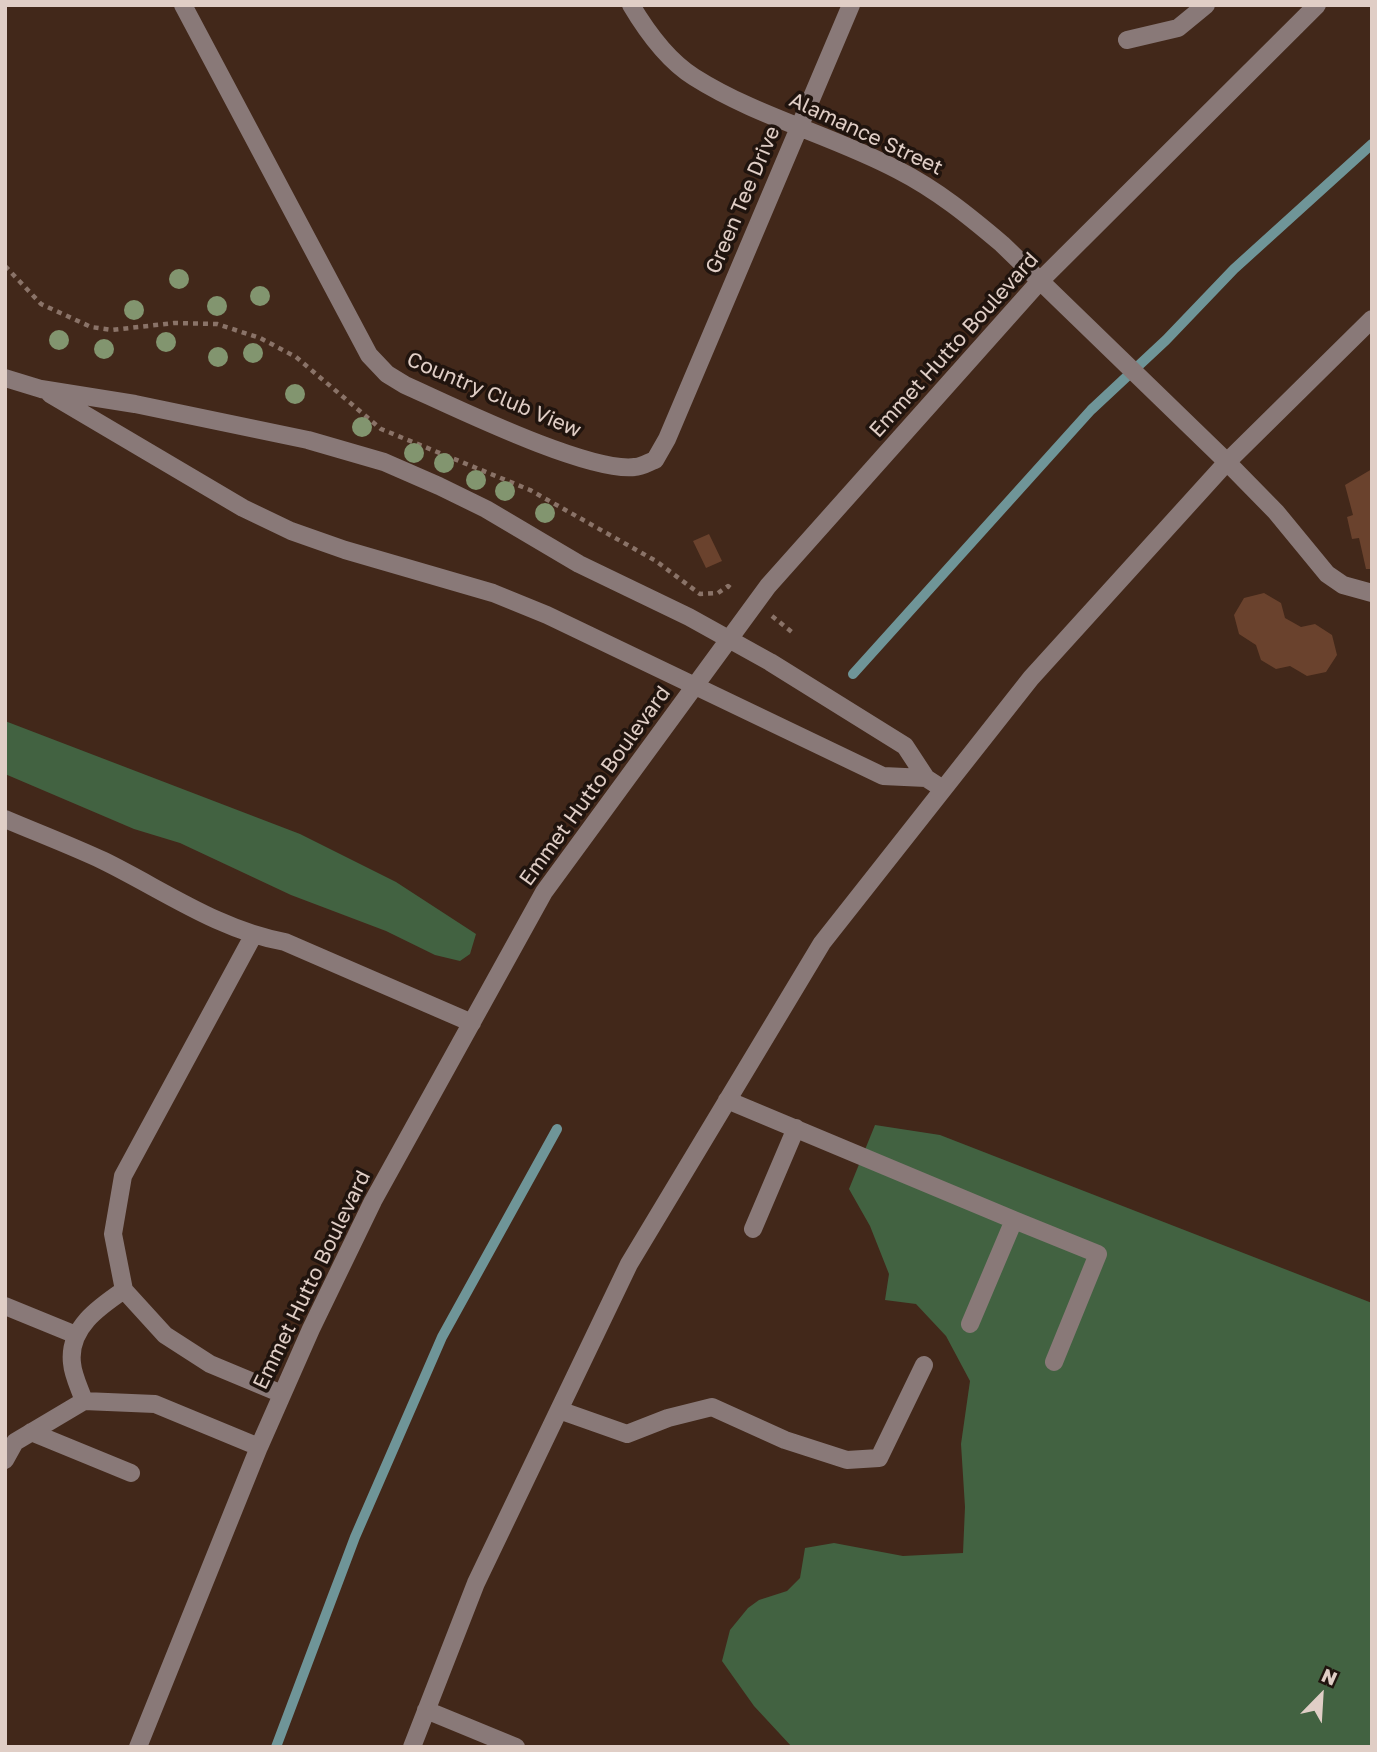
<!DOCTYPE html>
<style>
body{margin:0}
#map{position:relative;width:1377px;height:1752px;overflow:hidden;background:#42281a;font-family:"Golos Text",sans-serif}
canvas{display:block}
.frame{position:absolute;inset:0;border:7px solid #e0cec6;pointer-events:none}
.north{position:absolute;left:1286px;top:1661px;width:70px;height:70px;-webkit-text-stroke:5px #20140e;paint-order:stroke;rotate:24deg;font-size:19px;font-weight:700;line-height:28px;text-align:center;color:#e0cec6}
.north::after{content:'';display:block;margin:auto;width:24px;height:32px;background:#e0cec6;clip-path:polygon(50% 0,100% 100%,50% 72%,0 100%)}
</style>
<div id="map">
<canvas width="1377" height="1752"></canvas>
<div class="frame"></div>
<div class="north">N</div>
</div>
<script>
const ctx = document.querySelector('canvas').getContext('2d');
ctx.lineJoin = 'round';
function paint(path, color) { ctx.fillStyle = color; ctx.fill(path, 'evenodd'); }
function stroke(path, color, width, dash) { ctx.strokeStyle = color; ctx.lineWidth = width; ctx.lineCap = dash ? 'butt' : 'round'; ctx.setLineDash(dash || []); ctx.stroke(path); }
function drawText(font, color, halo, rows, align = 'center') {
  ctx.font = font + ' "Golos Text",sans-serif'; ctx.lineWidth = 7; ctx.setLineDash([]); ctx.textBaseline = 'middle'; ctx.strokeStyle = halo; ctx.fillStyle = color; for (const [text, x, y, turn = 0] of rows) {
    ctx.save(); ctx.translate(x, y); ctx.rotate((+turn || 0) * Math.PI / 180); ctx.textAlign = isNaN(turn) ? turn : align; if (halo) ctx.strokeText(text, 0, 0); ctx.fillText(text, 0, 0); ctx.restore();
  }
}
paint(new Path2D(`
 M5 721 300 834 396 882 476 934 470 954 460 961 435 955 386 931 291 895 180 843 134 829 5 774Z
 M875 1125 940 1135 1372 1303V1747H792L754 1706 722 1661 730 1630 748 1608 759 1600 787 1591 800 1578 805 1548 834 1543 903 1556 963 1553 965 1507 961 1444 970 1381 946 1336 916 1304 885 1300 889 1274 870 1226 849 1189Z`), '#426241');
stroke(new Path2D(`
 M853 674 1091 410 1166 340 1234 269 1372 144
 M276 1747 355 1537 442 1337 557 1129`), '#6f9598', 10);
paint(new Path2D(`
 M1372 469V569H1366L1359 538 1352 539 1347 517 1353 515 1345 485Z
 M709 534 722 561 706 568 693 541Z
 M1264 593 1281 603 1285 618 1301 627 1315 624 1332 635 1337 655 1326 672 1307 676 1290 666 1276 669 1261 660 1256 645 1239 634 1234 615 1244 598Z`), '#6a422d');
stroke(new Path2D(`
 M5 266 41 304 91 327 112 330 174 323 217 324 260 338 296 357 381 429 530 490 656 561 700 594 718 593 728 586 733 590
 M772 616 793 633`), '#8a7368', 4.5, [5, 5]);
stroke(new Path2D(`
 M183 5 369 355 387 374 405 385C452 406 588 473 635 467 642 467 649 462 655 460L667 439 851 5
 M631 5C647 32 667 60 694 77 757 117 832 135 898 170 937 190 969 216 1002 244L1227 462 1276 512 1327 574 1343 585 1372 593
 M1127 40 1178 28 1206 5
 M5 378 41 389 135 404 308 440 384 462 439 486 486 509 579 564 689 617 770 662 905 746 926 778 943 789
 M50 394 243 508 291 531 345 550 493 593 547 615 883 776 926 778
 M5 819C38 833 72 846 104 861 163 890 219 930 285 942L472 1023
 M253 936 123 1176 113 1234 124 1290 165 1335 210 1364 282 1394
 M727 1100 1014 1220 970 1324
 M1014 1220 1098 1254 1054 1362
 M753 1229 796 1128
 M5 1306 76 1335
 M84 1401C80 1389 73 1376 72 1363 68 1328 99 1307 124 1290
 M559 1410 627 1434 668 1418 712 1407 785 1440 847 1460 879 1458 924 1365
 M31 1432 131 1473
 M5 1460 15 1442 84 1401 155 1404 259 1447
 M426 1710 516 1747
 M138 1747 259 1447 311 1329 373 1201 544 892 768 586 1040 281 1317 5
 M412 1747 476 1583 629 1264 822 943 1031 678 1227 462 1372 319`), '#897978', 18);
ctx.fillStyle = '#82956f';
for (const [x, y] of [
 [179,279],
 [260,296],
 [217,306],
 [134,310],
 [59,340],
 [166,342],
 [104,349],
 [253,353],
 [218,357],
 [295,394],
 [362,427],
 [414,453],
 [444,463],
 [476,480],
 [505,491],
 [545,513]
]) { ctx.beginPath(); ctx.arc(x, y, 10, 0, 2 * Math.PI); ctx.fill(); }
drawText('21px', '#e0cec6', '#20140e', [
 ["Alamance Street",866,134,25],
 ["Green Tee Drive",743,200,-67],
 ["Emmet Hutto Boulevard",954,345,-48],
 ["Country Club View",494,395,23],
 ["Emmet Hutto Boulevard",595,786,-54],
 ["Emmet Hutto Boulevard",312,1280,-64]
]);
</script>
